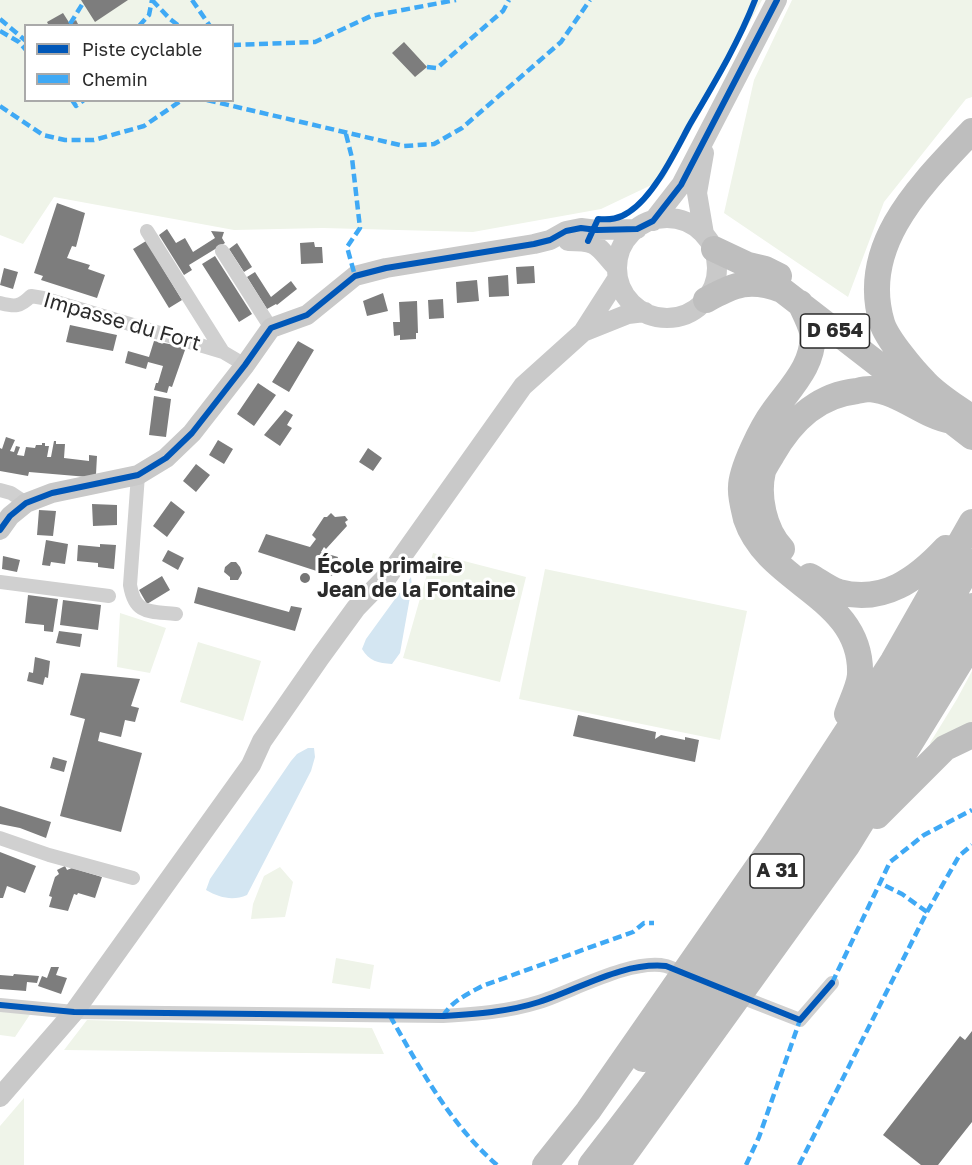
<!DOCTYPE html>
<meta charset="utf-8">
<style>
body{margin:0}
#map{position:relative;width:972px;height:1165px;overflow:hidden;background:#fff;font-family:"Golos Text",sans-serif}
canvas{display:block}
.legend{position:absolute;left:24px;top:24px;width:210px;height:78px;box-sizing:border-box;background:#fff;border:2px solid #aaa;margin:0;padding:8px 10px;list-style:none;font-size:18px;color:#2b2b2b}
.legend li{display:flex;align-items:center;gap:12px;height:30px}
.legend b{width:30px;border:2px solid #aaa}
</style>
<div id="map">
<canvas width="972" height="1165"></canvas>
<ul class="legend">
<li><b style="height:8px;background:#0057b8"></b>Piste cyclable</li>
<li><b style="height:8px;background:#3fa9f5"></b>Chemin</li>
</ul>
</div>
<script>
const ctx = document.querySelector('canvas').getContext('2d');
ctx.lineJoin = 'round';
function paint(path, color) { ctx.fillStyle = color; ctx.fill(path, 'evenodd'); }
function stroke(path, color, width, dash) { ctx.strokeStyle = color; ctx.lineWidth = width; ctx.lineCap = dash ? 'butt' : 'round'; ctx.setLineDash(dash || []); ctx.stroke(path); }
function drawText(font, color, halo, rows, align = 'center') {
  ctx.font = font + ' "Golos Text",sans-serif'; ctx.lineWidth = 6; ctx.setLineDash([]); ctx.textBaseline = 'middle'; ctx.strokeStyle = halo; ctx.fillStyle = color; for (const [text, x, y, turn = 0] of rows) {
    ctx.save(); ctx.translate(x, y); ctx.rotate((+turn || 0) * Math.PI / 180); ctx.textAlign = isNaN(turn) ? turn : align; if (halo) ctx.strokeText(text, 0, 0); ctx.fillText(text, 0, 0); ctx.restore();
  }
}
paint(new Path2D(`
 M0 0H762L664 179 601 209 473 232 323 228 234 230 54 197 23 244 0 235ZM26 26H232V100H26Z
 M792 0H972V97L966 99 884 202 848 297 724 213 754 80Z
 M433 553 526 577 500 682 403 658Z
 M545 569 747 611 720 740 519 699Z
 M120 613 166 628 150 673 117 667Z
 M198 642 261 661 243 721 180 702Z
 M972 671V725L933 748 930 743 957 699Z
 M280 867 293 882 285 917 251 919 253 904 264 876Z
 M336 958 374 965 370 989 332 983Z
 M0 1009 31 1013 15 1037 0 1035Z
 M87 1020 372 1028 384 1054 64 1050Z
 M24 1098V1165H0V1126Z`), '#eff4e9');
paint(new Path2D(`
 M411 577 412 586 400 653 392 664C378 663 369 661 362 649L366 639Z
 M308 748H314L315 757 311 771 247 895C233 901 220 898 206 890L210 879 291 761 297 754Z`), '#d4e6f2');
paint(new Path2D(`
 M81 0H128L95 22Z
 M63 13 70 24 76 20 79 26H49L47 22Z
 M404 42 427 67 415 77 392 53Z
 M57 203 85 213 76 247 72 246 67 258 90 265 88 269 105 275 97 298 41 280 43 276 34 273Z
 M167 229 176 243 185 238 193 252 215 238 211 231 224 232 222 238 225 243 189 265 192 270 184 275 159 235Z
 M146 241 182 300 169 308 133 249Z
 M314 242 315 247H322L323 263 301 264 300 243Z
 M237 243 252 267 244 272 229 249Z
 M215 256 252 314 239 322 202 264Z
 M534 266 535 283 517 284 516 267Z
 M4 268 18 272 13 289 0 285Z
 M255 272 271 297 291 281 297 289 277 305 276 304 267 309 247 277Z
 M508 275 509 296 489 297 488 277Z
 M477 280 479 301 457 303 456 282Z
 M383 293 388 311 367 316 363 301Z
 M443 299 444 318 429 319 428 300Z
 M417 301 418 333H416V339L400 340V335L394 336 393 322H400L399 302Z
 M70 325 117 335 113 351 66 342Z
 M154 341 184 347 185 350 172 387 169 386 167 393 154 390 156 383H158L163 366 148 362 146 369 125 363 128 351 149 357Z
 M298 341 314 350 289 392 272 382Z
 M258 383 276 395 254 426 237 414Z
 M154 396 171 399 166 437 149 435Z
 M285 410 293 415 287 425 292 428 280 446 264 435Z
 M6 437 15 440 10 451 14 452 16 446 20 447 17 455 24 456 26 447 35 448 36 445H42V443H45V446H49L47 457H51L54 441H56V444H65L64 458 89 461V455L97 456 96 474 88 477 29 472 28 476 0 471V448L2 449Z
 M218 440 233 449 224 464 209 455Z
 M368 448 382 458 373 471 359 462Z
 M196 464 210 475 196 492 183 481Z
 M171 501 185 512 167 537 153 526Z
 M92 504 117 505V525L93 526Z
 M39 510 56 511 53 536 37 535Z
 M331 513 335 517 345 516 348 520 345 522 347 526 326 549 324 547 321 552 338 557 332 576 258 552 266 534 310 547 316 539 312 535 324 517H327Z
 M46 540 68 544 65 564 51 562 50 566 42 565Z
 M100 544 116 545 114 569 98 567V563L77 561 78 545 100 547Z
 M168 550 184 558 178 570 162 561Z
 M3 556 20 560 17 572 2 569Z
 M231 562H236L240 567 242 573 238 580H230V577L224 572 225 567Z
 M162 576 170 590 147 604 139 590Z
 M198 587 289 612 291 606 302 608 295 631 194 603Z
 M28 595 58 599 53 632 44 631V625L25 623Z
 M63 600 101 605 98 630 60 625Z
 M59 631 82 634 80 647 56 643Z
 M35 657 50 661 48 678 45 677 43 685 27 681 29 672 33 673Z
 M81 673 140 679 131 706 139 708 135 722 125 720 121 737 100 732 98 741 142 753 121 832 60 816 85 719 70 715Z
 M578 715 656 732 655 739 661 735 685 740V737L699 740 695 762 573 736Z
 M53 757 67 761 64 772 50 768Z
 M0 806 51 822 46 838 20 828 0 824Z
 M0 852 36 866 25 893 7 886 3 898H0Z
 M65 866 67 870 72 868 102 877 95 898 78 893 77 895 74 894 68 911 49 907 52 897 49 896 55 877 59 874 57 870Z
 M51 967H59L56 975 67 978 61 994 38 986 42 976 47 978Z
 M14 974 39 976 37 983 27 982 26 991 0 989V975L13 976Z
 M972 1031V1122L938 1165H921L883 1135 960 1036 965 1040Z`), '#7d7d7d');
stroke(new Path2D(`
 M147 231 223 352
 M222 251 271 328
 M0 303C15 307 20 307 31 296L43 298 223 352 245 365
 M138 475 130 585C135 615 149 611 176 614
 M0 490 11 493 26 503
 M0 582 109 596
 M0 838 49 855 133 878
 M736 995 800 1020 832 983
 M0 1005 74 1012 443 1016C475 1014 507 1012 539 1002 571 992 632 958 666 966 673 968 681 972 687 975`), '#d0d0d0', 14);
stroke(new Path2D(`
 M704 153 697 193 704 234
 M617 268a50 50 0 1 1 100 0a50 50 0 1 1-100 0Z
 M653 221 681 185 777 0
 M568 241C599 241 596 245 616 267
 M583 332 628 314 645 312
 M0 530 10 516 26 503 52 493 138 475 166 458 192 433 245 365 271 328 307 315 355 276 386 268 534 244 550 240 566 231 581 228 597 230 637 229
 M381 586 523 386 583 332 617 279
 M0 1097 74 1012 251 765 262 741 321 656 356 608 388 575`), '#c9c9c9', 20);
stroke(new Path2D(`
 M972 131C923 183 858 244 882 323 887 339 913 370 925 382 938 396 957 407 972 418
 M714 249 748 265 765 269 779 276
 M706 300C735 284 750 278 782 290L972 437
 M800 303C804 312 810 323 812 332 816 364 789 389 773 412 762 427 741 469 741 487 740 496 744 510 746 519 768 585 863 596 860 675 859 687 851 702 847 714
 M782 549C764 530 757 496 763 471 765 466 769 460 772 455 791 421 818 395 857 391 861 390 866 389 870 389 901 392 923 416 951 421
 M810 576C819 581 829 589 839 592 884 604 917 579 946 548
 M877 816 945 748 972 735
 M643 1059 668 1027 856 755 910 669 972 562
 M545 1165 588 1111 771 848 893 661 972 522
 M591 1165C668 1066 742 964 813 860 870 778 921 692 972 606
 M617 1165 847 846 972 643`), '#bebebe', 26);
stroke(new Path2D(`
 M152 0 170 19 179 26
 M192 0 210 26
 M0 19 26 41
 M70 24 83 3
 M139 26 149 15 152 0
 M0 31 19 42 26 50
 M232 45 315 42 371 16 456 0
 M427 67 437 68 503 11 509 0
 M72 100 76 106 84 100
 M207 100 404 146 434 144 462 128 561 42 590 0
 M0 106 43 135 65 140H94L144 126 182 100
 M346 134 352 158 360 228 347 247 355 276
 M927 912 959 856 972 845
 M832 983 890 862 924 835 972 810
 M390 1016C421 1070 450 1124 497 1165
 M443 1016C452 1001 466 995 482 986L633 932 644 923H654
 M746 1165 759 1137 800 1020
 M799 1165 927 912 902 894 880 883`), '#3fa9f5', 4.5, [9, 4.5]);
stroke(new Path2D(`
 M588 241 598 219C610 220 619 219 629 212 654 196 675 152 689 126 713 85 738 44 755 0
 M0 530 10 516 26 503 52 493 138 475 166 458 192 433 245 365 271 328 307 315 355 276 386 268 534 244 550 240 566 231 581 228 597 230 637 229 653 221 681 185 777 0
 M0 1005 74 1012 443 1016C475 1014 508 1012 539 1002 580 989 622 962 666 966L800 1020 832 983`), '#0057b8', 6);
for (const [x, y, r, color] of [
 [305,578,6,"#757575"]
]) { const dot = new Path2D(); dot.arc(x, y, r, 0, 2 * Math.PI); ctx.fillStyle = color; ctx.fill(dot); stroke(dot, '#fff', 2); }
for (const [x, y, w] of [
 [835,331,69],
 [777,871,54]
]) { const box = new Path2D(); box.roundRect(x - w / 2, y - 17, w, 34, 4.5); ctx.fillStyle = '#fff'; ctx.fill(box); stroke(box, '#2b2b2b', 1.5); }
drawText('bold 20px', '#2b2b2b', null, [
 ["D 654",835,331],
 ["A 31",777,871]
]);
drawText('21px', '#2b2b2b', '#fff', [
 ["Impasse du Fort",122,322,16]
]);
drawText('bold 21px', '#2b2b2b', '#fff', [
 ["École primaire",317,566],
 ["Jean de la Fontaine",317,590]
], 'left');
</script>
